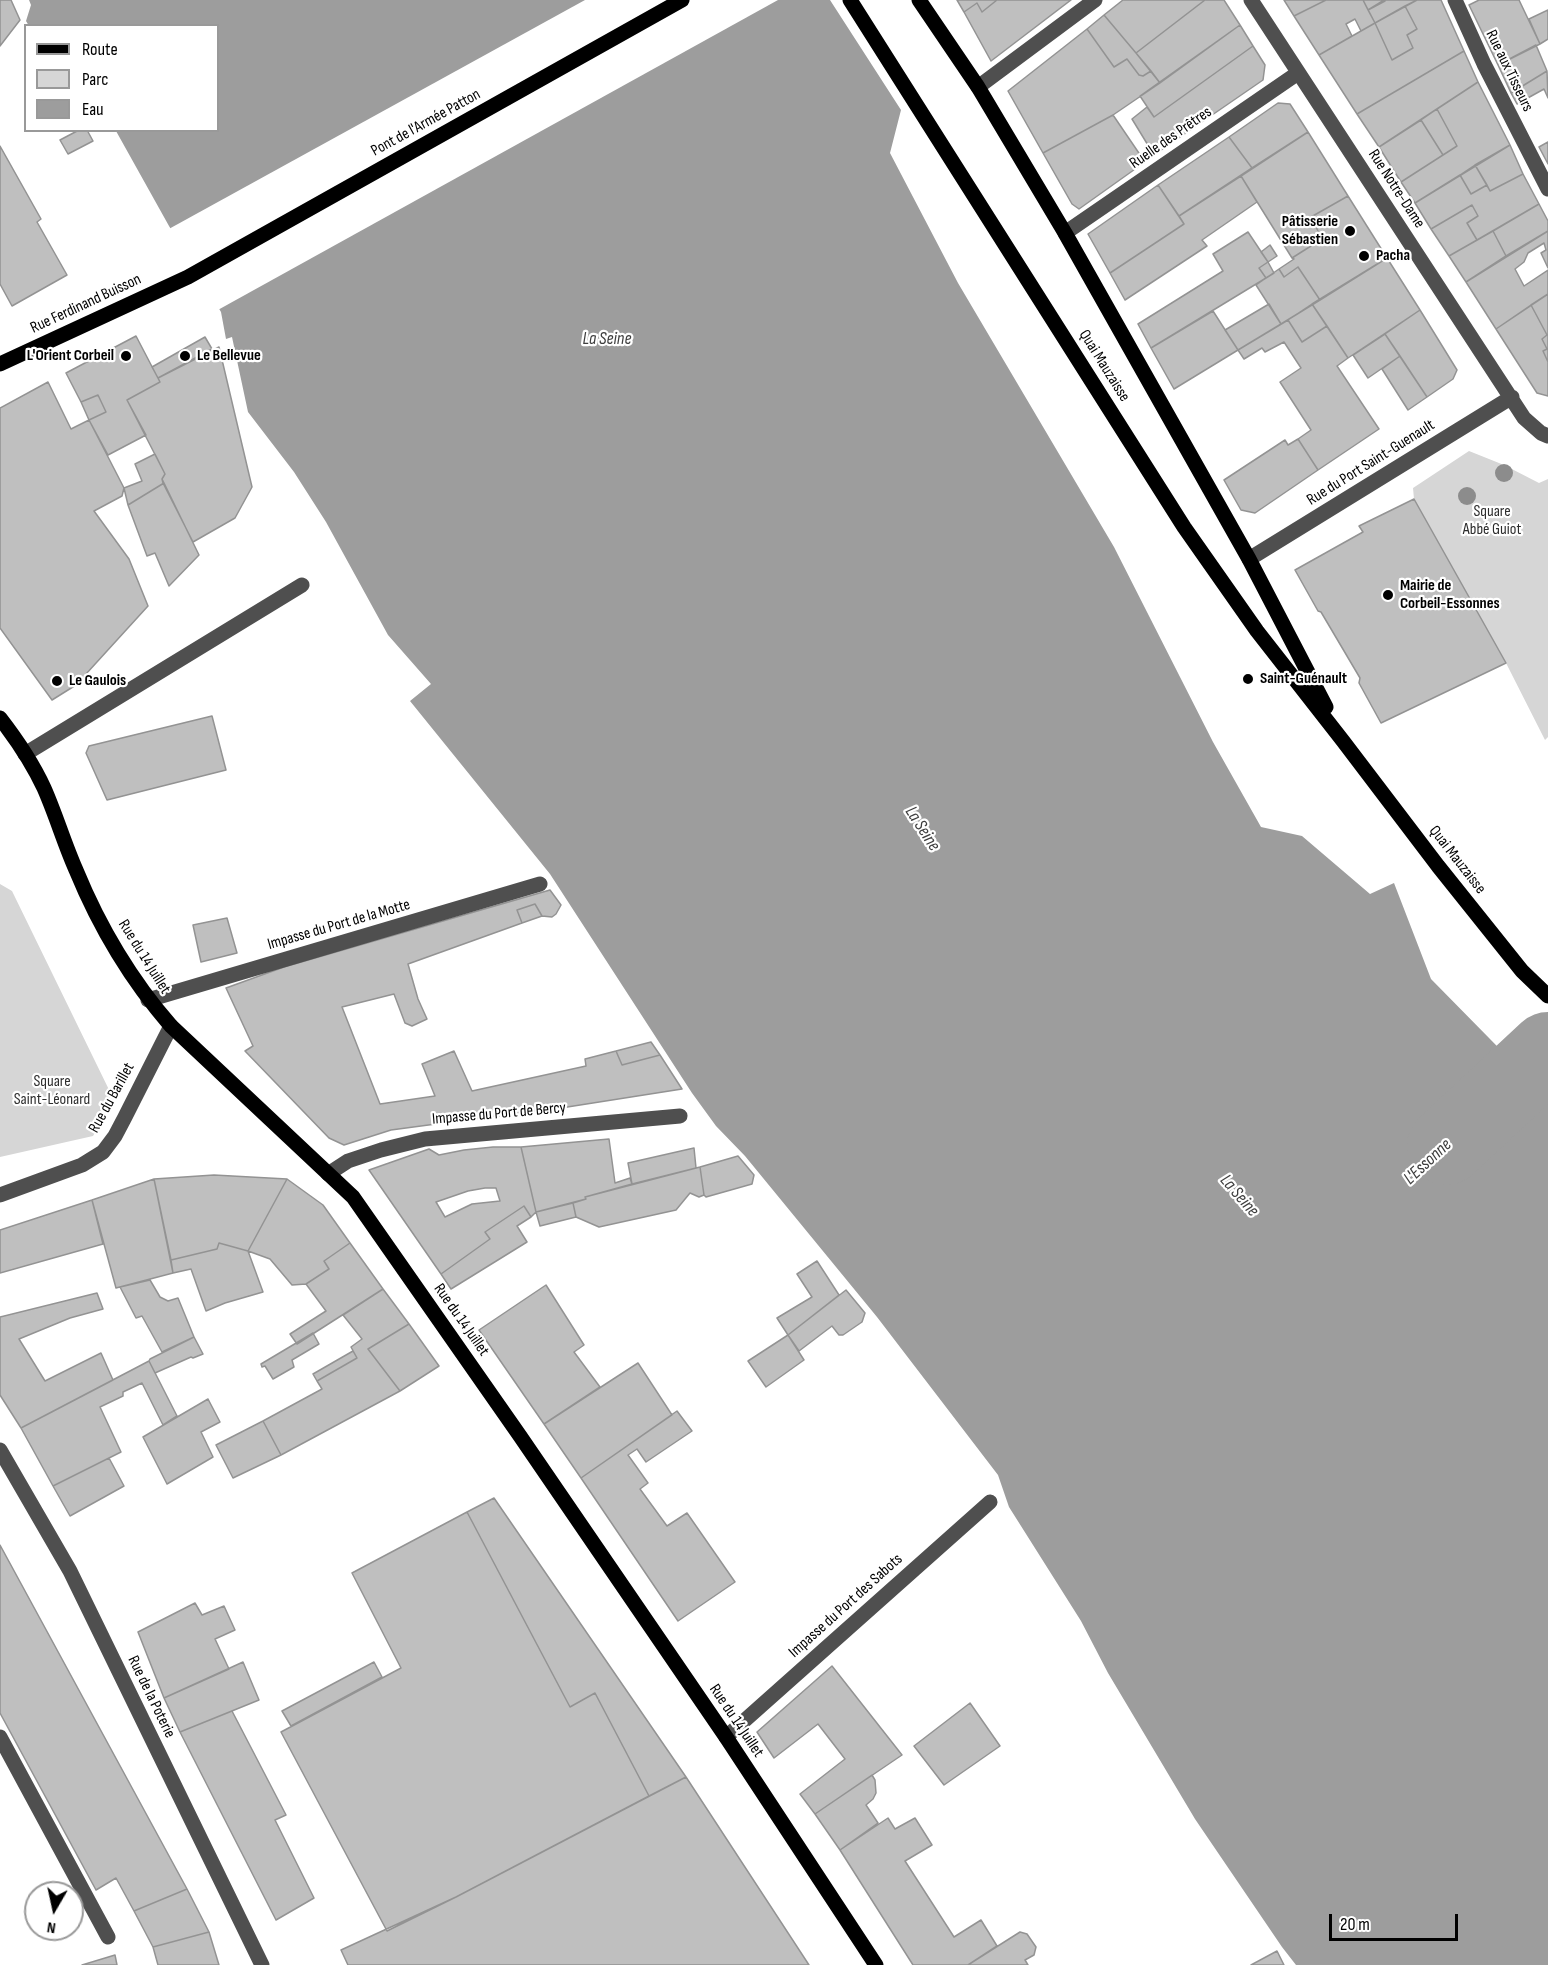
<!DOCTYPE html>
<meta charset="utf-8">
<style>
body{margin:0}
#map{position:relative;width:1548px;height:1965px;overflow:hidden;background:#fff;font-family:"Sofia Sans Condensed",sans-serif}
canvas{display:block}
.legend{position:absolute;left:24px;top:24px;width:195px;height:108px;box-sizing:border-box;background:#fff;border:2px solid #999;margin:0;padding:8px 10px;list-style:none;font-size:18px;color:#000}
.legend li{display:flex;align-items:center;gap:12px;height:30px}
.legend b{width:30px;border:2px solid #999}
.north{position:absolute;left:24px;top:1881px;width:60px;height:60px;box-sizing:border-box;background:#fff;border:2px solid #999;border-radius:50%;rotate:189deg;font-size:16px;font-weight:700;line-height:24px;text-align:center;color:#000}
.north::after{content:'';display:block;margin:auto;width:21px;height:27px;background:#000;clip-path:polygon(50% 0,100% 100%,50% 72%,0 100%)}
.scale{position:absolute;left:1329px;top:1914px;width:129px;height:27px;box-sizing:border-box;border:3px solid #000;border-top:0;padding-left:8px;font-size:18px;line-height:21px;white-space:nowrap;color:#000;-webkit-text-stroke:4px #fff;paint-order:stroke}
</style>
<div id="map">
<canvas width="1548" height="1965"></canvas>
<ul class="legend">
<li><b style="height:8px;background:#000"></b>Route</li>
<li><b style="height:16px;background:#d6d6d6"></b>Parc</li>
<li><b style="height:16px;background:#9d9d9d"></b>Eau</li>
</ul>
<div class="north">N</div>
<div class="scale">20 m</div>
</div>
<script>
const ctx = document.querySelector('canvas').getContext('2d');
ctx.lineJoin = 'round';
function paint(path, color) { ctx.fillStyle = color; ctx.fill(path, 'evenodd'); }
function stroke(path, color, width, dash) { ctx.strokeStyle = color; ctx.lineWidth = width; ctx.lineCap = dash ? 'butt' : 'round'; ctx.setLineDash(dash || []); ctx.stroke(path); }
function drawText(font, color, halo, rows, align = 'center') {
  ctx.font = font + ' "Sofia Sans Condensed",sans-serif'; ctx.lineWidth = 4.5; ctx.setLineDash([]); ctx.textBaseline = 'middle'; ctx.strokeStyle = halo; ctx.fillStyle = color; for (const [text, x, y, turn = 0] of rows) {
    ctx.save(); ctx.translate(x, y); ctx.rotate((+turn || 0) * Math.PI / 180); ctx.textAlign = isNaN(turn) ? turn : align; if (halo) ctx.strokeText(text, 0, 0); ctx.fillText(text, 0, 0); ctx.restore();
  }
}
paint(new Path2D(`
 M1469 451 1504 465 1539 483 1548 479V737L1545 740 1506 663 1414 499 1413 488Z
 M0 884 12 891 114 1100 93 1136 0 1157Z`), '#d6d6d6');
paint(new Path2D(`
 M29 0H830L901 110 890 153 958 283 1114 547 1213 742 1261 827 1302 836 1370 894 1394 883 1431 979 1548 1098V1965H1296L1282 1947 1195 1819 1108 1673 1081 1621 1009 1507 998 1475 877 1317 745 1156 716 1126 692 1093 550 874 410 701 431 684 388 635 326 522 294 472 248 412 232 337 226 339 221 312 169 226 116 131 218 130V26H29L26 21 31 5Z`), '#9d9d9d');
paint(new Path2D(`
 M585 0H778L216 311 167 230Z`), '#fff');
stroke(new Path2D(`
 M1446 1146 1548 1051`), '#9d9d9d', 78);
const building = new Path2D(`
 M0 0H11L20 20 0 46Z
 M957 0H997L982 12 977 3 964 12Z
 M997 0H1071L991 61 964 12 977 3 982 12Z
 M1123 0H1205L1136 53 1104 15Z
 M1205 0H1224L1240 25 1160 83 1136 53Z
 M1284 0H1326L1294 16Z
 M1326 0H1363L1375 23 1361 31 1355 19 1346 24 1352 36 1319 55 1294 16Z
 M1363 0H1384L1385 1 1368 10Z
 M1384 0H1417L1375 23 1368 10Z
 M1417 0H1441L1464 51 1357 114 1319 55 1375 23 1392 60 1413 48 1407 35 1417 29 1405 6Z
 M1479 0H1519L1540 44 1498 65 1469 5Z
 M1405 6 1417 29 1407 35 1413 48 1392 60 1375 23Z
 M1548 10V39L1540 44 1529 19Z
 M1104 15 1136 53 1151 71 1143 76 1139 75 1127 59 1114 67 1087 29Z
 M1240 25 1253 46 1154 117 1140 96Z
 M1087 29 1114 67 1127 59 1139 75 1143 76 1151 71 1160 83 1113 115 1043 153 1008 91Z
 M1536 45 1547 71 1511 93 1498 65Z
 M1253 46 1265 65 1263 80 1154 155 1132 119 1147 107 1154 117Z
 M1464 51 1478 82 1379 147 1357 114Z
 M1547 71 1548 98 1544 89 1517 104 1511 93Z
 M1478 82 1510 145 1415 203 1401 182 1457 146 1437 109Z
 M1278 103 1290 104 1308 132 1252 168 1229 137Z
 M1437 109 1457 146 1443 155 1421 120Z
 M1113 115 1145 162 1079 209 1072 204 1043 153Z
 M1421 120 1443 155 1401 182 1379 147Z
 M79 130H87L93 141 68 154 60 140Z
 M1308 132 1348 196 1311 217 1322 239 1292 258 1241 176Z
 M1229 137 1252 168 1179 216 1158 185Z
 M1548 142V164L1539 147Z
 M1510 145 1523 174 1490 191 1475 165Z
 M0 146 41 219 37 222 67 275 12 306 0 284Z
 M1475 165 1487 185 1471 194 1460 175Z
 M1523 174 1539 204 1477 240 1467 223 1478 216 1472 205 1431 229 1415 203 1460 175 1471 194 1487 185 1490 191Z
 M1241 176 1257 202 1202 240 1207 246 1125 300 1110 273 1184 224 1179 216Z
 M1158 185 1184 224 1110 273 1088 234Z
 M1348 196 1387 258 1320 300 1298 267 1284 277 1279 269 1294 259 1292 258 1322 239 1311 217Z
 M1539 204 1548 221V231L1506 256 1493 231Z
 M1472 205 1478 216 1467 223 1477 240 1449 256 1431 229Z
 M1493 231 1506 256 1466 282 1449 256Z
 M1548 231V268L1541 253 1546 250 1544 243 1528 253 1524 262 1515 269 1524 286 1548 270V294L1496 329 1466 282Z
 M1248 232 1268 262 1259 268 1266 278 1151 348 1138 324 1223 271 1213 254Z
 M1270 245 1277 256 1268 262 1261 252Z
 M1387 258 1420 310 1348 358 1312 304Z
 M1268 262 1274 273 1266 278 1259 268Z
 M1298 267 1320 300 1281 324 1256 285 1279 269 1284 277Z
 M1548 294V362L1543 351 1547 349 1542 339 1547 335 1531 305Z
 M1269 304 1281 324 1238 350 1225 330Z
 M1312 304 1327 326 1302 342 1288 320Z
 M1531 305 1547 335 1542 339 1547 349 1543 351 1548 362V396L1537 393 1496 329Z
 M1420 310 1457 370 1453 379 1427 397 1385 334Z
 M1213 311 1238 350 1174 389 1151 348Z
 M1288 320 1302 342 1327 326 1348 358 1337 366 1379 429 1318 470 1298 439 1311 430 1280 382 1301 368 1284 342 1265 352 1262 348 1244 359 1238 350Z
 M1385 334 1400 356 1368 378 1353 355Z
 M136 336 160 382 127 400 146 435 108 455 89 420 106 412 98 395 81 402 66 373Z
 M205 337 212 349 158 378 152 367Z
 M219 347 252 487 235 518 193 542 163 483 162 479 165 474 127 400 160 382 158 378Z
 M1400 356 1427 397 1408 410 1382 369Z
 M48 382 71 429 89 420 124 488 122 496 94 511 129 559 148 606 76 685 52 700 0 628V408Z
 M98 395 106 412 89 420 81 402Z
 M1298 439 1318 470 1255 513 1241 510 1224 480 1285 440 1288 445Z
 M155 454 165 474 162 479 164 483 128 505 124 488 142 481 135 464Z
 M164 483 199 555 169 586 155 553 147 556 128 505Z
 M1414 499 1506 663 1381 723 1359 683 1360 678 1321 612 1318 611 1295 570 1363 532 1359 526Z
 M212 716 226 770 107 800 86 753 89 746Z
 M550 890 561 905 556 914 552 917 542 916 535 904 517 910 522 923 408 964 418 999 427 1019 412 1026 405 1023 394 994 342 1007 380 1104 435 1096 422 1064 454 1051 472 1091 586 1066 585 1059 616 1051 622 1065 660 1055 682 1089 561 1108H556L391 1130 344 1145 329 1138 245 1051 253 1046 226 988 284 967Z
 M535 904 542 916 522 923 517 910Z
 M227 918 237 953 201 962 193 925Z
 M651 1042 660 1055 622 1065 616 1051Z
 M609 1139 615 1183 630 1178 632 1184 585 1197 586 1199 536 1212 521 1147Z
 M493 1147H521L536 1212 531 1217 524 1206 485 1232 490 1239 441 1274 369 1170 429 1149 439 1155 464 1150ZM485 1188H496L500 1201 472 1204 445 1217 436 1202 468 1191Z
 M694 1148 696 1168 632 1184 628 1163Z
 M738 1156 754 1175 752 1184 706 1197 704 1195 700 1167Z
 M700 1167 704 1195 699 1197 690 1193 676 1210 599 1227 576 1217 573 1203 586 1199 585 1197Z
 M214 1175 287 1179 248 1251 219 1243 217 1249 171 1260 154 1179Z
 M154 1179 173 1273 116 1288 92 1200Z
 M287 1179 323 1205 350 1243 324 1261 329 1269 306 1284 292 1285 270 1259 248 1251Z
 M92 1200 103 1244 0 1273V1230Z
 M573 1203 576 1217 540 1226 536 1212Z
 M524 1206 531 1217 517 1226 527 1242 451 1289 441 1274 490 1239 485 1232Z
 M219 1243 248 1251 263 1292 225 1303 206 1311 191 1269 173 1273 171 1260 217 1249Z
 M350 1243 383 1289 297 1344 290 1334 326 1311 306 1284 329 1269 324 1261Z
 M817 1261 839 1295 788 1335 777 1318 812 1297 797 1274Z
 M150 1280 160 1297 168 1301 178 1298 194 1337 162 1352 142 1316 136 1318 120 1287Z
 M546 1285 584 1345 574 1352 600 1387 544 1424 479 1330Z
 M383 1289 409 1324 368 1349 400 1391 281 1455 263 1421 322 1389 317 1381 357 1358 351 1347 362 1339 343 1315Z
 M846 1290 865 1313 862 1322 843 1335H839L832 1326 799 1351 788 1335Z
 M97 1293 103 1309 70 1318 19 1339 45 1381 101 1353 113 1380 21 1428 0 1395V1317Z
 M409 1324 439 1366 400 1391 368 1349Z
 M313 1333 319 1344 292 1360 294 1367 273 1379 265 1366 262 1367 261 1364Z
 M788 1335 804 1360 766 1387 748 1361Z
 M194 1337 203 1354 193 1358 191 1357 155 1373 149 1361 150 1359Z
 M353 1351 357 1358 317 1381 313 1374Z
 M149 1361 177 1416 163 1425 142 1383 123 1392V1396L100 1407 121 1452 53 1486 21 1428Z
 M638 1363 672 1415 581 1478 544 1424Z
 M208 1399 220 1422 201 1432 213 1457 167 1484 143 1437Z
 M677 1411 692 1431 646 1462 637 1449 628 1455 648 1483 640 1489 667 1526 687 1513 735 1582 678 1621 581 1478Z
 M263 1421 281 1455 233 1478 216 1445Z
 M109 1458 124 1486 70 1516 53 1486Z
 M494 1498 686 1777 649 1796 595 1693 570 1707 467 1512Z
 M467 1512 570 1707 595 1693 649 1796 456 1897 387 1931 281 1732 401 1668 352 1573Z
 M0 1545 187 1889 134 1911 116 1878 96 1890 0 1713Z
 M195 1603 202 1615 224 1606 235 1630 215 1639 229 1669 164 1698 138 1632Z
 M243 1662 259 1700 180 1732 164 1698Z
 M374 1662 382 1677 291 1726 282 1711Z
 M832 1666 902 1755 815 1814 800 1794 845 1759 818 1724 774 1758 757 1732Z
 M970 1703 1000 1746 944 1785 914 1746Z
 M232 1711 286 1815 275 1820 314 1898 276 1920 180 1732Z
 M872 1775 875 1780 876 1793 873 1799 866 1805 878 1823 840 1850 815 1814Z
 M686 1777 809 1965H348L341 1950 456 1897Z
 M888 1818 895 1829 915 1818 932 1845 905 1861 954 1937 981 1920 997 1946 968 1965H913L840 1850Z
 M187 1889 209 1932 153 1947 134 1911Z
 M209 1932 219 1965H158L153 1947Z
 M1020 1932 1027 1934 1036 1947 1034 1955 1025 1960 1028 1965H968Z
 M1277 1951 1284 1965H1251Z
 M115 1955 117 1965H82Z`);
paint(building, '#bfbfbf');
stroke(building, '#939393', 1.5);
stroke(new Path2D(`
 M1251 0 1524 418 1541 433 1548 436
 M1455 0 1484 64 1548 189
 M978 87 1095 0
 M1065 233 1298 73
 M1249 559 1512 397
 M25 754 302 585
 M148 1000 540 884
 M328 1174 348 1161 381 1150 425 1139 680 1116
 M0 1195 82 1165 103 1152 115 1136 125 1117 171 1026
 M0 1450 70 1571 262 1965
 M0 1737 108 1937
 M726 1737 990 1502`), '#4f4f4f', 15);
stroke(new Path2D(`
 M850 0 1184 527 1257 631 1343 741 1438 866 1522 971 1548 996
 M919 0 978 87 1065 233 1249 559 1326 707
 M0 364 188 277 682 0
 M0 718C17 740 33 764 44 788 56 815 64 843 76 870 99 926 131 980 171 1026L353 1197 520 1436 726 1737 876 1965`), '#000', 15);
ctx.fillStyle = '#8c8c8c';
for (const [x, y] of [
 [1504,473],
 [1467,496]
]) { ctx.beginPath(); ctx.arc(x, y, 9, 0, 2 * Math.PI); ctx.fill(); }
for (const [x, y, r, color] of [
 [1350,231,6,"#000"],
 [1364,256,6,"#000"],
 [126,356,6,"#000"],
 [185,356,6,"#000"],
 [1388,595,6,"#000"],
 [1248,679,6,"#000"],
 [57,681,6,"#000"]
]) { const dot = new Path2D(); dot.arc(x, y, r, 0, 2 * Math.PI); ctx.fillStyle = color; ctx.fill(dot); stroke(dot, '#fff', 2); }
drawText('16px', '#000', '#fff', [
 ["Rue aux Tisseurs",1509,71,64],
 ["Pont de l'Armée Patton",426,123,-29],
 ["Ruelle des Prêtres",1171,138,-35],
 ["Rue Notre-Dame",1396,189,57],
 ["Rue Ferdinand Buisson",86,304,-25],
 ["Quai Mauzaisse",1104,366,58],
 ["Rue du Port Saint-Guenault",1371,463,-32],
 ["Quai Mauzaisse",1457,860,52],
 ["Impasse du Port de la Motte",339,925,-16],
 ["Rue du 14 Juillet",144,957,58],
 ["Rue du Barillet",112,1098,-61],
 ["Impasse du Port de Bercy",499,1114,-5],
 ["Rue du 14 Juillet",461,1320,55],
 ["Impasse du Port des Sabots",846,1606,-42],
 ["Rue de la Poterie",151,1697,64],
 ["Rue du 14 Juillet",736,1721,56]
]);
drawText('bold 16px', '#000', '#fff', [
 ["Pâtisserie",1338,222,"right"],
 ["Sébastien",1338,240,"right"],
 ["Pacha",1376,256],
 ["L'Orient Corbeil",114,356,"right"],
 ["Le Bellevue",197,356],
 ["Mairie de",1400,586],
 ["Corbeil-Essonnes",1400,604],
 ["Saint-Guénault",1260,679],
 ["Le Gaulois",69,681]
], 'left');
drawText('16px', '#2d2d2d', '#fff', [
 ["Square",1492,512],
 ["Abbé Guiot",1492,530],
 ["Square",52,1082],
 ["Saint-Léonard",52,1100]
]);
drawText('italic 18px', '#3e3e3e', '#fff', [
 ["La Seine",607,339],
 ["La Seine",922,829,57],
 ["L'Essonne",1428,1162,-43],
 ["La Seine",1239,1196,49]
]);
</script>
